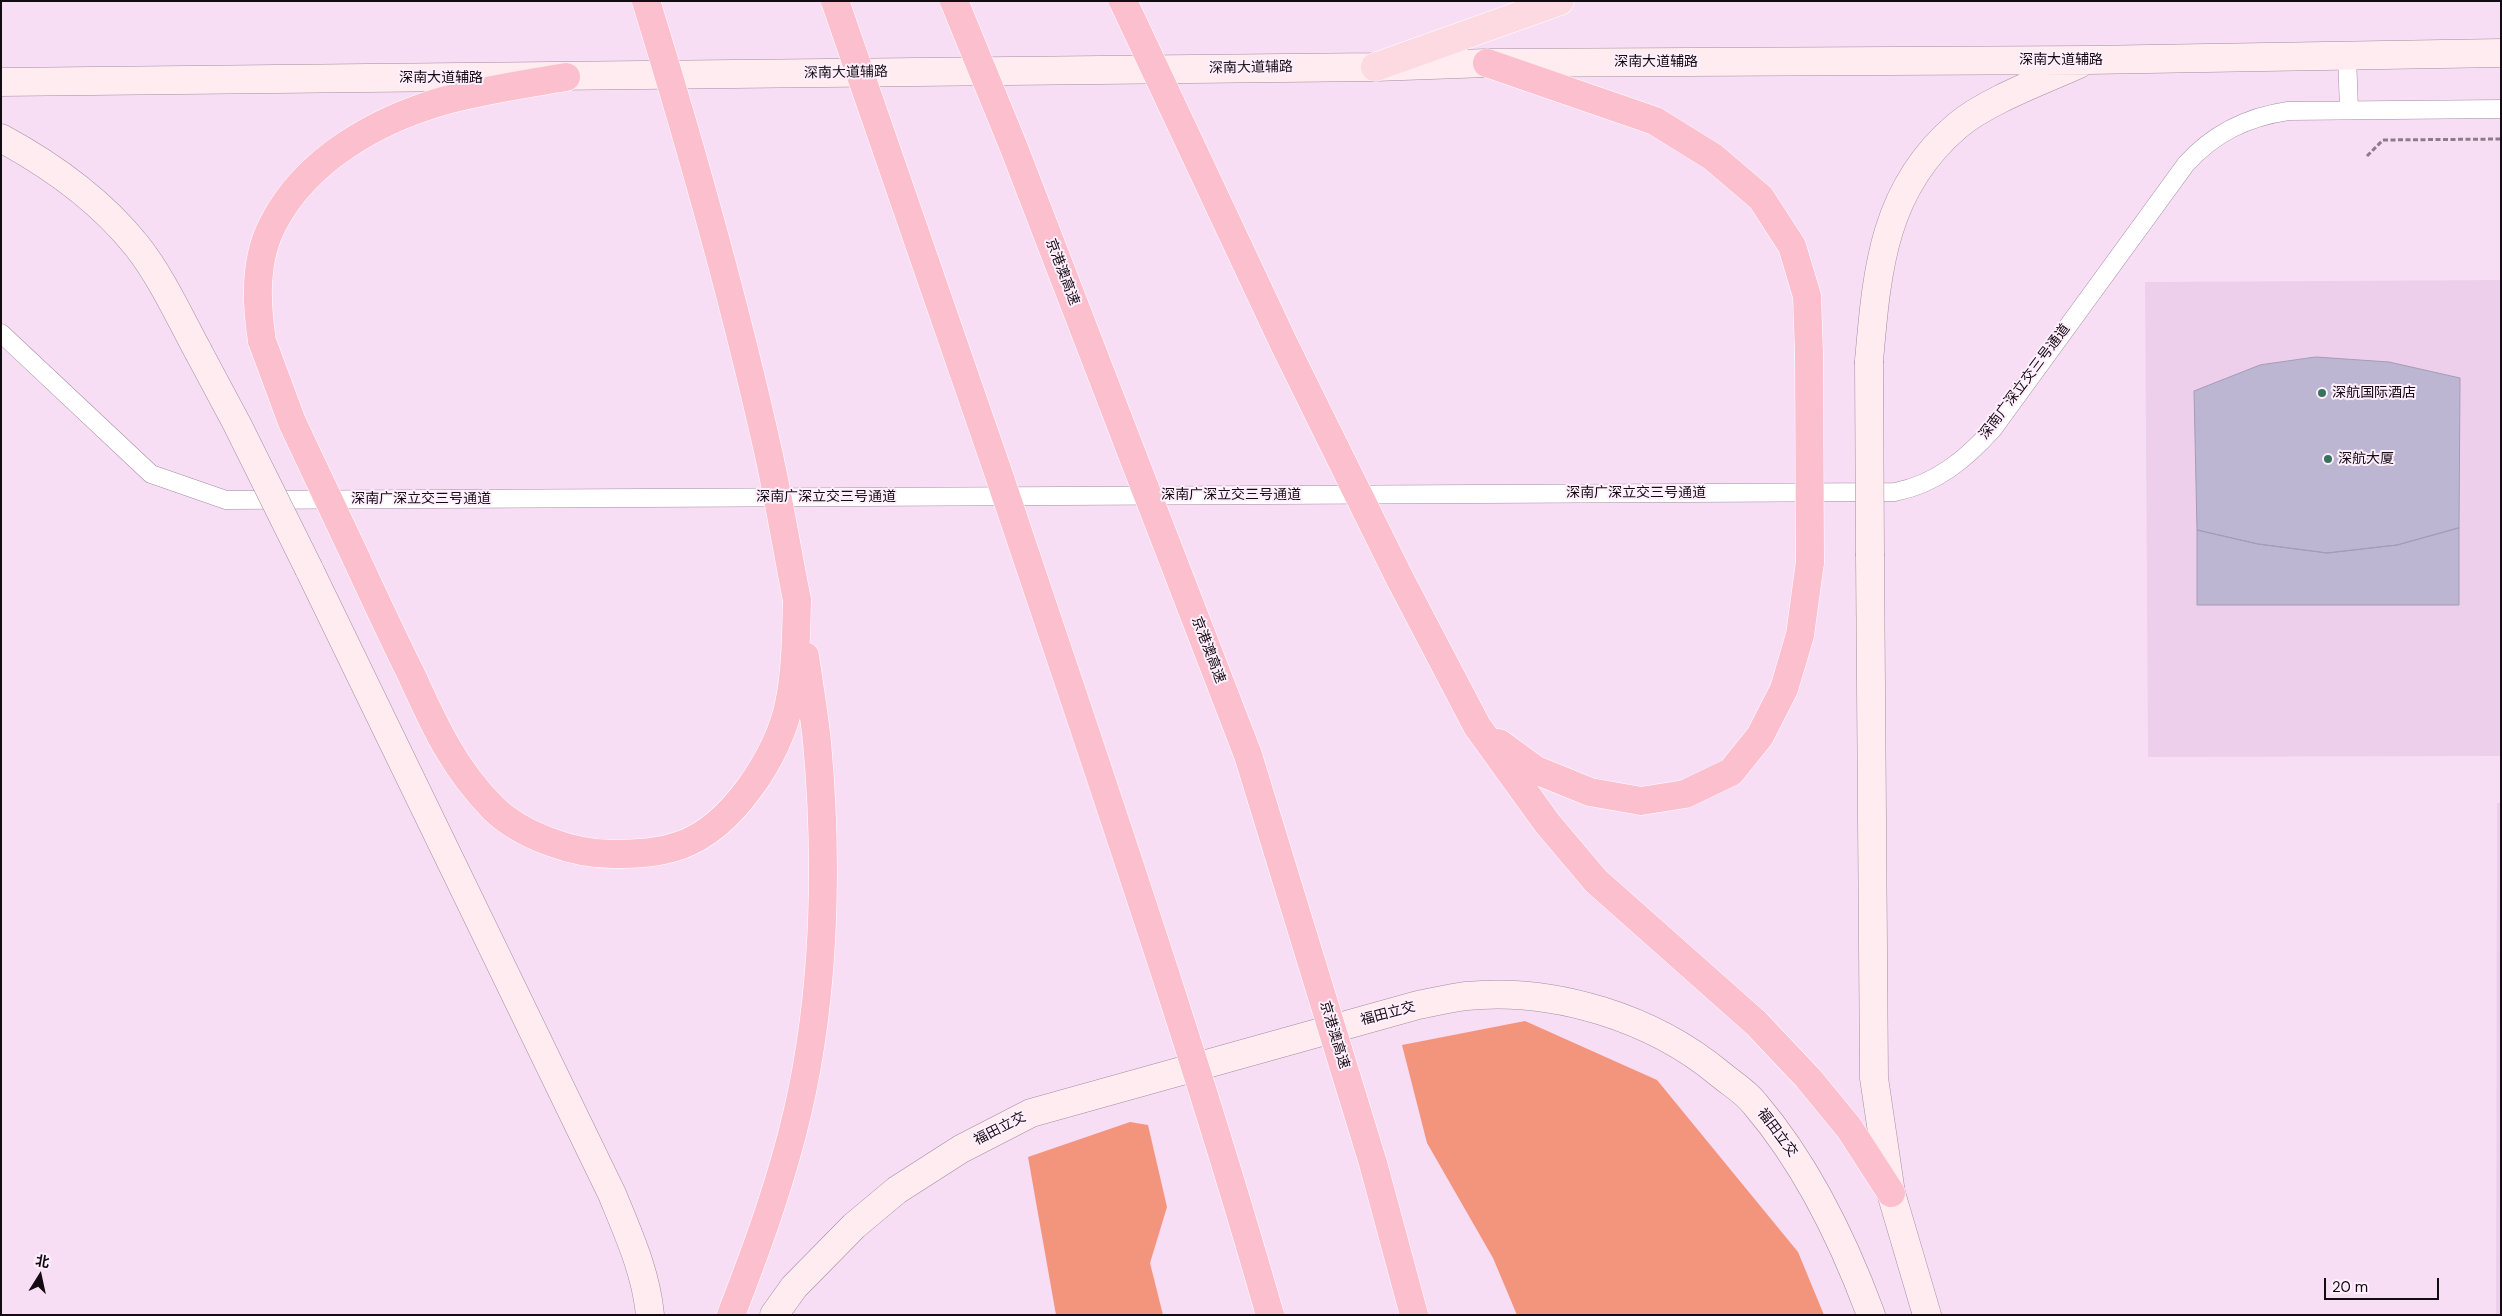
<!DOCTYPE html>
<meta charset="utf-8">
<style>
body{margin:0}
#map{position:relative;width:2502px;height:1316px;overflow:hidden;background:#f8def5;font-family:"DM Sans","Noto Sans SC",sans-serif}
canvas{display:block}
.frame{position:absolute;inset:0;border:2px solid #130b12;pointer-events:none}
.north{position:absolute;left:15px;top:1251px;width:50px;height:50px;-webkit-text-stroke:4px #ffeffd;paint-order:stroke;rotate:10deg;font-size:14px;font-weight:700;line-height:20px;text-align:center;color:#130b12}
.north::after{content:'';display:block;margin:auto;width:18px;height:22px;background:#130b12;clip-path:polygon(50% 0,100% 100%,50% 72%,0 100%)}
.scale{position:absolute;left:2324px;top:1278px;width:115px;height:22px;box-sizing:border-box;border:2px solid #130b12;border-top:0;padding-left:6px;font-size:15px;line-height:18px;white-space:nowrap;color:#130b12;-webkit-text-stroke:4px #ffeffd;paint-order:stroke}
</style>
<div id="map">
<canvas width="2502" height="1316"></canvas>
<div class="frame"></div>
<div class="north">北</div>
<div class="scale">20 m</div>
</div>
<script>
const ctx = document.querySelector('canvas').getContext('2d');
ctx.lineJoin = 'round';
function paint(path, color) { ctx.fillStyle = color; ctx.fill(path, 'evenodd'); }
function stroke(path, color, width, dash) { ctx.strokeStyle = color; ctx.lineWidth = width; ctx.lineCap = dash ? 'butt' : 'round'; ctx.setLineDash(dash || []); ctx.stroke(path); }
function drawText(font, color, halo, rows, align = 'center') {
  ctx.font = font + ' "DM Sans","Noto Sans SC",sans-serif'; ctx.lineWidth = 4; ctx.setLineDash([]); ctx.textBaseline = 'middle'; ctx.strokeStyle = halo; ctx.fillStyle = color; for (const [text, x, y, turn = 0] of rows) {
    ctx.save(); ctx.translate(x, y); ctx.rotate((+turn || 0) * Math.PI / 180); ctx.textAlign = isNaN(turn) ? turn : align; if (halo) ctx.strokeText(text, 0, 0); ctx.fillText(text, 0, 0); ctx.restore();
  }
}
paint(new Path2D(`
 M2501 280V756L2148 757 2145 282Z
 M2497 803H2501V1315H2496Z`), '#eecfeb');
paint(new Path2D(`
 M1525 1021 1657 1080 1798 1252 1824 1315H1517L1493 1258 1427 1143 1402 1045Z
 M1130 1122 1148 1125 1167 1207 1150 1263 1163 1315H1056L1028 1157Z`), '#f3947c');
const building = new Path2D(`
 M2316 357 2389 362 2460 378 2459 528 2397 545 2327 553 2258 544 2197 530 2194 391 2260 365Z
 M2459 528V605H2197V530L2258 544 2327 553 2397 545Z`);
paint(building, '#bdb6d2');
stroke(building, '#a39cb8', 1);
const lane = new Path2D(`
 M2347 56 2349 109
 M1 333 151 474 226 500 1895 492C1936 484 1966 459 1993 429L2186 164C2214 133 2247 117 2288 111L2501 109`);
const secondary = new Path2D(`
 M1 82 1375 67 1487 63 2089 60 2501 53
 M1 138C51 165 101 201 137 246 162 278 179 316 198 351
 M1869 361C1877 270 1883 189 1957 126 1986 101 2044 80 2079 64
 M1870 556 1874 1078 1891 1193 1927 1315
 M309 569 612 1194C628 1233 646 1272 650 1315
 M774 1315 794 1287 854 1226 897 1190 961 1149 1031 1113 1418 1005C1434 1002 1450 998 1466 996 1554 987 1653 1018 1720 1074 1732 1084 1746 1092 1755 1104 1807 1165 1843 1239 1871 1315`);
const primary = new Path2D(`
 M1375 67 1560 1`);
const highway = new Path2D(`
 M1487 63 1655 121 1713 157 1761 198 1792 246 1807 296 1809 353
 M262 341C256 302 254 258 274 222 307 159 377 120 443 101 483 90 525 84 566 77
 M356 558C374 597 392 636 411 674 434 725 454 769 494 809 522 836 574 854 612 854 636 854 659 853 681 845 732 827 779 755 789 704 796 670 796 635 797 600
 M1399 577 1477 726 1547 823 1596 881 1756 1023 1808 1078 1849 1128 1891 1193
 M1499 743 1536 770 1590 792 1641 801 1685 794 1731 772 1760 736 1784 689 1800 635 1810 562
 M731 1315C757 1248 782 1180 798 1110 825 993 828 862 817 742 814 713 809 684 805 656`);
stroke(lane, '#a38ca0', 19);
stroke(secondary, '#a38ca0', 29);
stroke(primary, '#fff', 29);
stroke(highway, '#fff', 29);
stroke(new Path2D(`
 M2367 156 2383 140`), '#8c7b8a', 3, [5, 2.5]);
stroke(lane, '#fff', 18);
stroke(secondary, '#feecf0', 28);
stroke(primary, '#fdd9e2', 28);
stroke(highway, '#fcbfce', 28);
const secondaryBridge = new Path2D(`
 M198 351 237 424 309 569
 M1869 361 1870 556`);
const highwayBridge = new Path2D(`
 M646 1C692 150 734 299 768 451 779 500 787 550 797 600
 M835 1C916 231 995 461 1072 692 1141 898 1210 1105 1270 1315
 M954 1 1014 148 1248 755 1373 1163 1414 1315
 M1123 1 1284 344 1399 577
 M262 341 292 422 356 558
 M1809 353 1810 562`);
stroke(secondaryBridge, '#a38ca0', 29, []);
stroke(highwayBridge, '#fff', 29, []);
stroke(new Path2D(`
 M2383 140 2501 139`), '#8c7b8a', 3, [5, 2.5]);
stroke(secondaryBridge, '#feecf0', 28);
stroke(highwayBridge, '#fcbfce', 28);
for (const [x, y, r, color] of [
 [2322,393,5,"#38725b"],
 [2328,459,5,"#38725b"]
]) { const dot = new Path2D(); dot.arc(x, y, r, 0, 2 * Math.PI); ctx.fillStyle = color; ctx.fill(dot); stroke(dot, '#ffeffd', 2); }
drawText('14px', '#130b12', '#ffeffd', [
 ["深南大道辅路",2061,60],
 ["深南大道辅路",1656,62],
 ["深南大道辅路",1251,68,-1],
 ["深南大道辅路",846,73,-1],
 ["深南大道辅路",441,78],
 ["京港澳高速",1062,272,69],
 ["深南广深立交三号通道",2025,382,-53],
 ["深南广深立交三号通道",1636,493],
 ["深南广深立交三号通道",1231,495],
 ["深南广深立交三号通道",826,497],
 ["深南广深立交三号通道",421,499],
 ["京港澳高速",1208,650,69],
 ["福田立交",1388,1014,-15],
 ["京港澳高速",1334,1035,73],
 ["福田立交",1000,1129,-27],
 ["福田立交",1777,1133,53]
]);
drawText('14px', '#130b12', '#ffeffd', [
 ["深航国际酒店",2332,393],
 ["深航大厦",2338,459]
], 'left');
</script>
